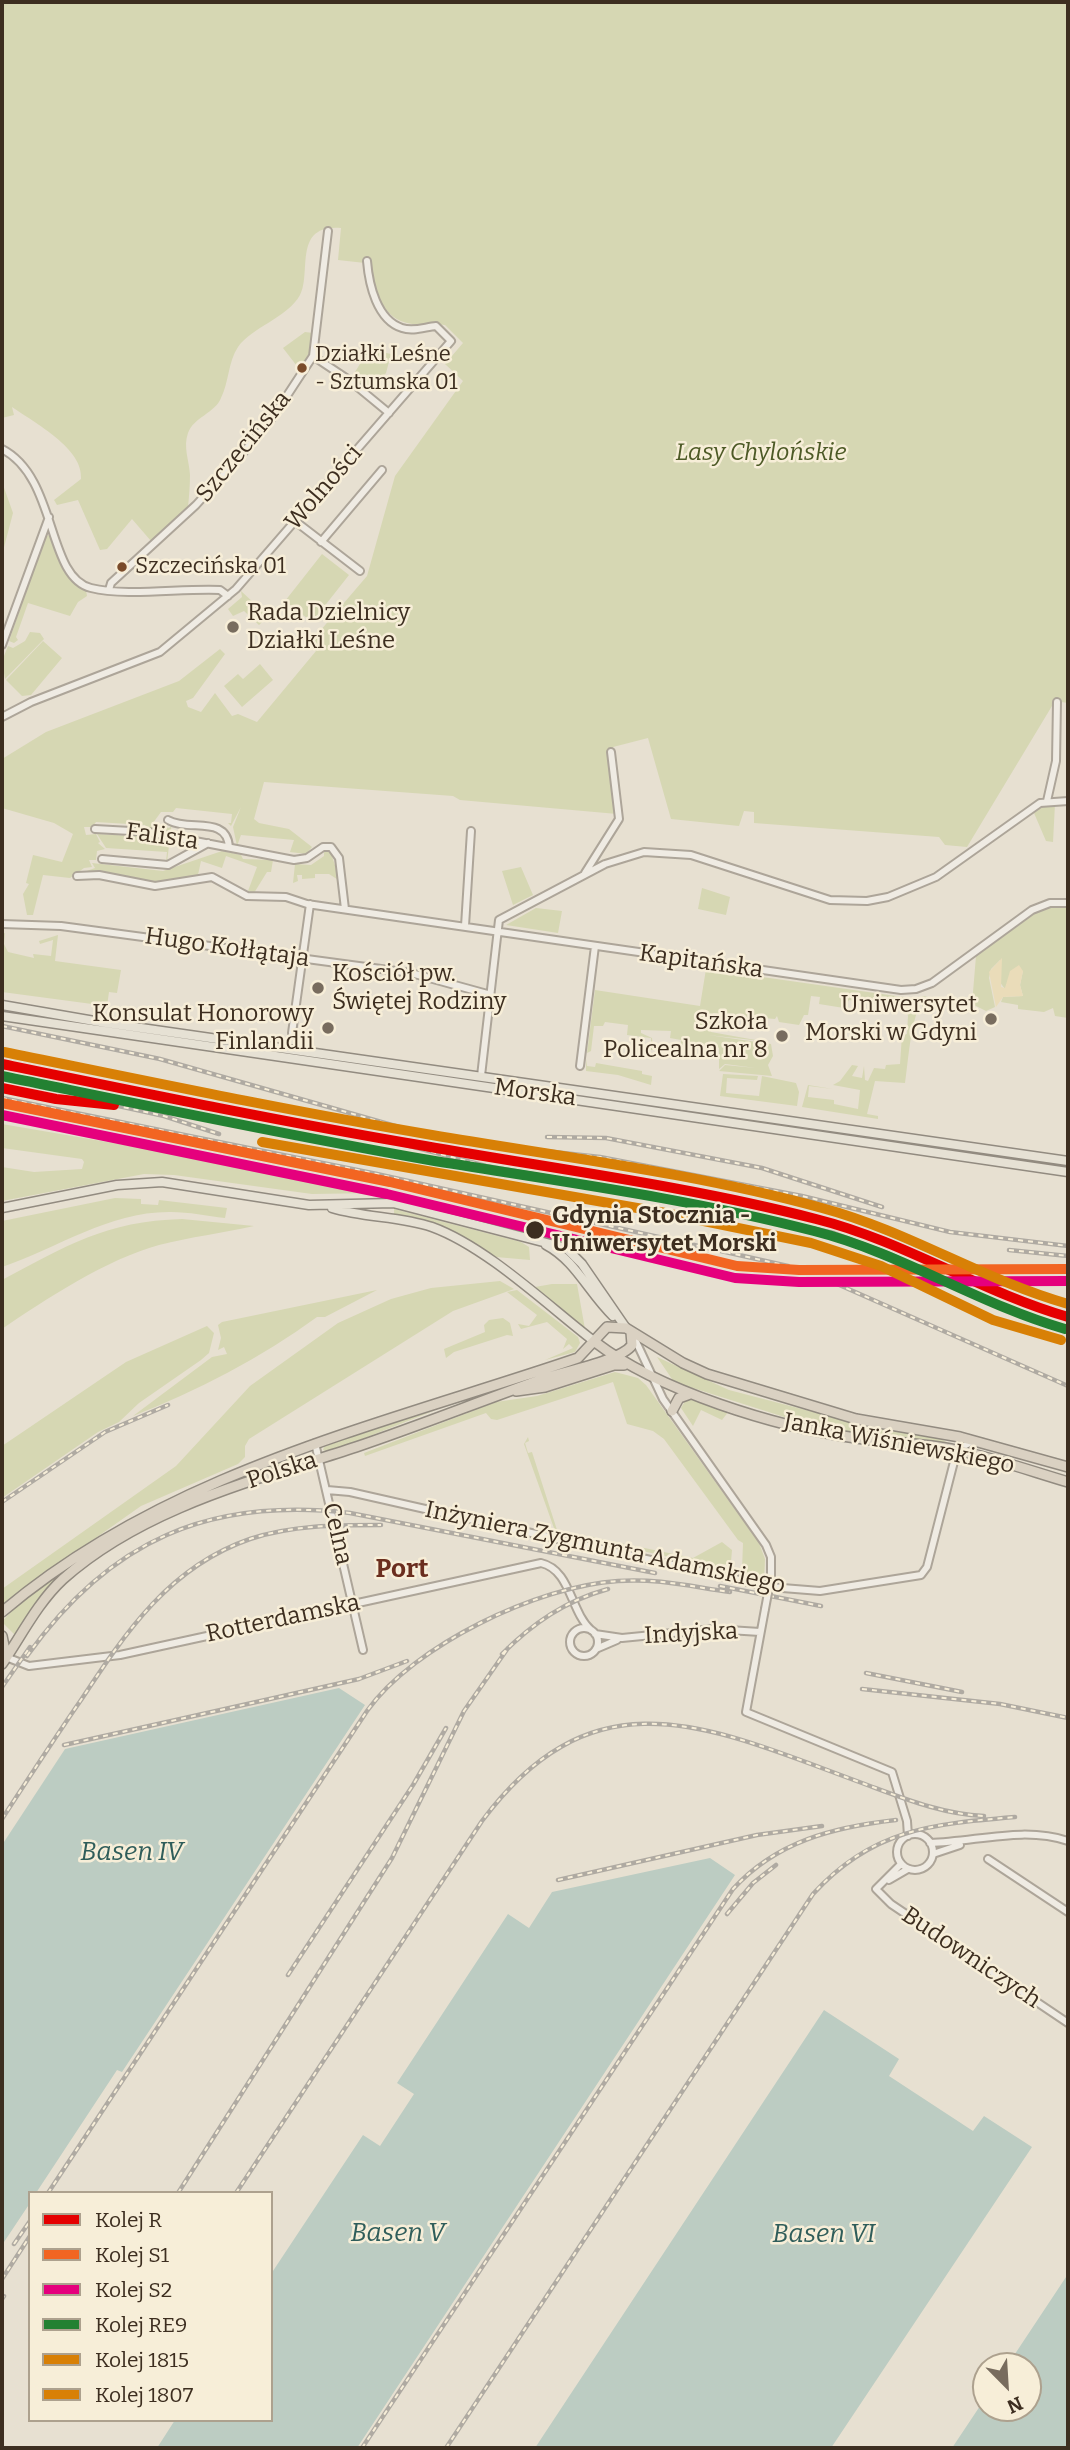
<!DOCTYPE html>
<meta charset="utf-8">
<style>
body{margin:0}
#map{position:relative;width:1070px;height:2450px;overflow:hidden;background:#e7e0d1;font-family:Bitter,serif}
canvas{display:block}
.frame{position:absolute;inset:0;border:4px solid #3d2e20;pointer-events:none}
.legend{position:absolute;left:28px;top:2191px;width:245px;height:231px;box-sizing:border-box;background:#f7eed8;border:2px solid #ada18e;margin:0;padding:9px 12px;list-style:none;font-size:21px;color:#3d2e20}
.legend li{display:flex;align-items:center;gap:14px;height:35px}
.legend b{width:35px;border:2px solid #ada18e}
.north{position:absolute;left:972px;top:2352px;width:70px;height:70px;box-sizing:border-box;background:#f7eed8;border:2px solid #ada18e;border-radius:50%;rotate:156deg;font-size:19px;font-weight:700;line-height:28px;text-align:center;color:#3d2e20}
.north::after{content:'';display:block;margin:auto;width:24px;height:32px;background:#786c5e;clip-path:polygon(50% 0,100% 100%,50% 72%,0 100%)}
</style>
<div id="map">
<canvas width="1070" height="2450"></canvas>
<div class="frame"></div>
<ul class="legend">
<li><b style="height:9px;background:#e50000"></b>Kolej R</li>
<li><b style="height:9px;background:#f26522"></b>Kolej S1</li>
<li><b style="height:9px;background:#e5007d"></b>Kolej S2</li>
<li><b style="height:9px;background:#238132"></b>Kolej RE9</li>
<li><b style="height:9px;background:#d88006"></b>Kolej 1815</li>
<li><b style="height:9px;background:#d88006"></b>Kolej 1807</li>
</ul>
<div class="north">N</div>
</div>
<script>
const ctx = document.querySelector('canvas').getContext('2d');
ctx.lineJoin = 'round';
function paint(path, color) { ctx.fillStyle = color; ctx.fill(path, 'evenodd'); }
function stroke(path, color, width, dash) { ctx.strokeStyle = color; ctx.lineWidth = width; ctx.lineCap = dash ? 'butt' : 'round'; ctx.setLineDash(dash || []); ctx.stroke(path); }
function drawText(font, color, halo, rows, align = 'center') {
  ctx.font = font + ' Bitter,serif'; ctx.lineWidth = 5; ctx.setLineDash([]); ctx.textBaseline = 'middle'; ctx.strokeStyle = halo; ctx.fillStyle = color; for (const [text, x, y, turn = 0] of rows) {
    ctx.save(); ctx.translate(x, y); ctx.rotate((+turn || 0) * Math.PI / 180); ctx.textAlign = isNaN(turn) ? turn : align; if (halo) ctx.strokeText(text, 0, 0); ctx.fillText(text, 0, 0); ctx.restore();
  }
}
paint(new Path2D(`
 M2 2H1068V703L1055 701 967 847 945 845 939 837 754 823V812L744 811 739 826 671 819 648 738 613 747 617 814 460 800 453 796 264 782 254 819 259 823 289 829 312 847 306 854 290 852 294 840 241 835 237 846 233 827 241 807 231 826 228 823H231L232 814 176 808 173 812H161L153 823 169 828 172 825 170 833 148 829 145 825 96 822 92 827H84L86 835 96 834 100 842 98 843 105 849 97 851 96 860H89L92 867 84 868 70 878 43 875 33 915H27L23 894 29 884 26 883 33 855 62 862 73 834 54 823 2 808V759L46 732 179 681 220 649 225 654 193 698 186 701 188 707 201 712 215 693 232 716 238 714 257 722 316 651 308 645 367 576 395 476 463 381 445 364 463 343 445 325C434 323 423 326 412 324 379 319 377 288 365 263L338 260 341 228C292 224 312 273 300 295 287 318 252 327 238 347 228 362 229 382 221 398 215 413 194 417 188 433 183 447 189 460 190 475 190 485 189 497 188 507L151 541 132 519 107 549 100 550 78 500 57 505 54 500 81 479C84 449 35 423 12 407L14 415 2 418Z
 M305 332 313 333 311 349 300 370 283 348Z
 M369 349 391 354 386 373 370 391 352 377Z
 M2 482 13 513 2 555Z
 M49 535C60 557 61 578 86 590L87 596 78 602 70 616 28 603 16 637 18 640 14 643 9 641 45 537Z
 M322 554 349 575 312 622 285 601Z
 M241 591 268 616 259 625 244 611 233 616 228 609 242 597Z
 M30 632 40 633 44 639 5 679 2 661 8 646 13 648 25 641Z
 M43 641 62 658 31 695 22 696 6 680Z
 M260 664 273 680 242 707 224 686 238 674 243 679Z
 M1055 804 1053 842 1046 841 1034 813 1045 805Z
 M97 834 170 838 167 862H163H166L167 852 106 848Z
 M324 850 331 853 340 881 329 874H315V878L302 879V875H297L298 881 293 883 295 864 311 865 324 856Z
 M222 851 241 855 243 859 273 860 271 872H267L254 893 248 891 257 867 226 856 222 868 201 861 198 875 154 883 81 873 95 868 92 863 163 871Z
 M521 867 533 895 513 905 502 871Z
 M702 888 730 897 726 915 698 909Z
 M1055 906 1068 907V1018L1055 1016 1053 1008 1044 1012 1018 1009V1005L1001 1002 1003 997 1023 996 1020 985 1023 971 1008 981 1005 989 999 981 1000 960 991 969 989 978 995 1007 986 1011 972 1004 976 956 1037 912Z
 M536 908 562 911 558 933 506 925Z
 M5 933 4 944 8 952 34 958 33 954 51 956 53 940 40 944 39 941 58 935 55 961 121 970 117 993 109 992 107 1006 2 992V934Z
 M706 969 917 999 923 996 963 1004 927 1002 922 1008 923 1001C911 1014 908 1064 905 1083L875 1081 867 1114 878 1116V1119L802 1107 808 1085 833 1089 809 1086 808 1097 834 1100V1104L858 1109 860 1090 833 1085 840 1081 852 1065 858 1066 852 1076 862 1078 864 1066 865 1080 868 1081 874 1068 885 1069 886 1065 900 1064 902 1035 907 1034 908 1016 906 1009 900 1008 849 1000 844 1008 819 1004 820 997 811 996 808 1015H804L799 1025 779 1022 777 1016 775 1019 764 1018 763 1014 761 1018 764 1020 713 1013 711 1032 761 1041 708 1035 771 1044 773 1056 768 1065 772 1076 719 1071 725 1065 756 1068 725 1064 719 1069V1048L714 1047 713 1051 694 1047 684 1037 680 1055 681 1040 670 1038 671 1031 641 1030V1033L652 1038 653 1050H651V1038L627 1035 628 1025 605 1022 603 1026H594L591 1051 587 1053 595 990 700 1006Z
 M586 1059 587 1066 595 1067 596 1063 642 1071V1074L652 1076 651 1085 618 1075 586 1071Z
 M723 1074 758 1076 757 1080 727 1078 726 1093 759 1096 762 1076 796 1083 799 1092 797 1106 720 1096Z
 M544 1088 1036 1161 1068 1165 1045 1164Z
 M2 1124 224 1162H248L266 1172 284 1169 377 1193 312 1194 174 1175 144 1174 2 1201V1167L34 1172 82 1169 84 1162 82 1159 2 1148Z
 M115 1198 141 1199V1204L158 1205 159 1200 227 1208 225 1218C207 1216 189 1212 171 1212 110 1211 58 1248 2 1267V1221Z
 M394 1209 521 1242 529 1247 530 1260 496 1257 453 1231 394 1214Z
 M182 1219 254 1226C223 1233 190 1237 159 1245 107 1259 46 1299 2 1329V1280C66 1246 106 1221 182 1219Z
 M500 1281 514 1289 453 1311 249 1439 245 1446V1457L238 1464 141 1506 2 1604V1589L176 1466 250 1386 338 1323 391 1299 431 1288Z
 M552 1284H577L585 1329 535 1287Z
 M377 1290 325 1317H317C261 1358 197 1391 133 1416L212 1357 227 1354 224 1347 218 1350 221 1338 218 1325 222 1322Z
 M517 1290 578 1337 580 1343 575 1352 545 1360 573 1348 569 1344 563 1349 567 1339 547 1322 521 1329 518 1324 529 1326 537 1315 507 1292Z
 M503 1318 510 1323 513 1336 507 1335 454 1352 446 1358 444 1349 485 1332 484 1325 489 1320Z
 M207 1326 214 1333 209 1353 201 1360 139 1403 119 1422 98 1432 2 1498V1446L126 1362Z
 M657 1357 729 1390 867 1426 938 1437 948 1443 855 1434 797 1421 674 1382Z
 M615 1372 638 1378 646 1385 759 1543 765 1559 764 1582 748 1577 742 1570 743 1543 738 1540 664 1439 653 1431 627 1424 613 1382 497 1420 491 1419 486 1413 365 1456 364 1453 496 1402 537 1396Z
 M691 1400 697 1401 729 1411 722 1420 701 1410 693 1426 681 1408 685 1401Z
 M436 1410 329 1452 323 1450 324 1447 361 1432Z
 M528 1437 529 1441 525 1443 528 1453 532 1452 557 1530 693 1558 722 1542 732 1550 731 1562 717 1568 555 1531 524 1444Z
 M292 1457 294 1463 211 1492 83 1558 53 1582 16 1636 2 1622C9 1612 23 1602 33 1594 106 1529 202 1493 292 1457Z`), '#d6d7b3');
paint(new Path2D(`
 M1002 958 1001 987 1005 988 1010 971 1019 965 1023 971 1020 985 1023 996 1003 997 996 1007 989 972Z`), '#eadcb9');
paint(new Path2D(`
 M339 1688 365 1705 122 2072 117 2070 36 2193H30V2203L2 2245V1845L65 1749Z
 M710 1858 735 1875 357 2448H157L175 2420H271V2274L363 2135 380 2146 414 2094 397 2083 508 1914 529 1928 552 1892Z
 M824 2010 899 2059 889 2076 973 2131 984 2116 1032 2147 831 2448H535Z
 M1068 2274V2448H952L986 2397V2408H1028V2366H1007Z`), '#bcccc2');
const minor = new Path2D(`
 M313 356 349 380 389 413
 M2 449C58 478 46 577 91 588 126 597 182 588 220 590L228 596
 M295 521 360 571
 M321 542 382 470
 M109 590 111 583 196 505 242 454 273 417 313 356 328 231
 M2 645 49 517
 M2 717 31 702 160 652 236 589 451 341 436 326C425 327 413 332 402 328 377 320 369 285 367 261
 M1047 801 1056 761 1057 702
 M168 820C189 832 227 815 229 847
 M95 829 148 832 294 860 307 858 323 847H331L339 858 345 909
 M102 859 168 865 208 843
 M585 873 619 819 611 752
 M77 876 99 875 155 886 212 877 247 896 286 897 307 904 901 990 916 989 932 983 1032 910 1050 903H1068
 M2 924 61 926 411 973 491 995
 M465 926 471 831
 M292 1033 310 904
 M580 1066 595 946
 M481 1076 499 920 605 864 644 852 691 855 830 900 867 901 888 897 936 877 1040 803 1068 801
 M632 1333 663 1399 766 1545 771 1557V1577
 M315 1443 363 1650
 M327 1490 350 1492 770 1587 820 1591 921 1575 927 1567 957 1450 973 1441
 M765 1609 746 1712 892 1772 907 1821 908 1836
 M570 1642a14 14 0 1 1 28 0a14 14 0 1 1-28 0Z
 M595 1634 622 1638 713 1629 760 1632
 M596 1649 617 1640
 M6 1657 29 1666 120 1655 541 1563C571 1570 570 1611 591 1630
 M897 1852a18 18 0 1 1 36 0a18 18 0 1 1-36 0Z
 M930 1843C976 1842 1023 1826 1068 1841
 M933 1854 960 1845
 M988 1859 1068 1912
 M901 1864 876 1889 891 1904 1068 2023
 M889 1880 908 1869`);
const major = new Path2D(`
 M2 1005 106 1023 1068 1161
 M2 1016 1068 1172
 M2 1208 117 1185 162 1182 309 1205 393 1203 566 1248 582 1264 626 1328
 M332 1208C365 1218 400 1216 432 1227 487 1247 548 1306 595 1342
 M546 1245C575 1260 589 1293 613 1316`);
const highway = new Path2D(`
 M595 1342C659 1391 776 1427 856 1438 889 1443 923 1443 956 1450 994 1458 1031 1471 1068 1482
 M516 1391 545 1387 614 1365H624
 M672 1411 679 1398 690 1394
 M2 1612C167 1472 378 1426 578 1358L607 1327 626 1328 683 1363 707 1374 856 1419 960 1437 1068 1467
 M2 1636 6 1656
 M2 1664C21 1636 38 1602 63 1579 144 1507 256 1480 356 1447 418 1426 478 1402 540 1380 561 1372 621 1361 632 1345L631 1332`);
stroke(minor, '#ada599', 10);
stroke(major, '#928b80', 11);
stroke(highway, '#928b80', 12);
stroke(minor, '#efebe3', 6);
stroke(major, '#e6e1d4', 8);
stroke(highway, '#dad1c2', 9);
const rail = new Path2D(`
 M2 1026 160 1059 420 1133 499 1146 600 1157 802 1196 950 1232 1068 1246
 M2 1098 377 1174 788 1266
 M114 1105 164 1116 219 1134
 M547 1137 606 1138 762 1168 882 1207
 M383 1139 486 1166 672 1198 834 1233 890 1254 989 1301 1068 1329
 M1009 1250 1068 1256
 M828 1280 1068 1386
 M2 1502 105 1432 168 1405
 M720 1586 821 1606
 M502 1654C533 1623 565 1601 608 1589
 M27 1656C110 1540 209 1497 350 1513L655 1573
 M866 1673 962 1692
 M2 1687 30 1647
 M862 1689 1000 1704 1068 1718
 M64 1745 359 1679 407 1661
 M2 1819C28 1779 54 1739 81 1700 126 1632 169 1567 250 1539 292 1525 337 1525 381 1525
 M558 1880 757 1835 822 1826
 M727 1914 753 1883 776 1865
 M288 1975 413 1785 446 1728
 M48 2193 367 1711C414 1645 538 1586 618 1581 657 1578 693 1587 730 1592
 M178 2193 392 1858 464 1711 508 1648
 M236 2193 482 1821C596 1668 712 1728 862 1783 903 1798 941 1814 984 1816
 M14 2244 30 2221
 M2 2279 30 2236
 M2 2299 4 2296
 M362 2448 733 1889C777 1841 834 1827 896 1820
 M446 2448 813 1894C872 1829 932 1824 1015 1817`);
stroke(rail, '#afaaa2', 4.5);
stroke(rail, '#f7eed8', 2, [5]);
const minorBridge = new Path2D(`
 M765 1609 771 1577`);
stroke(minorBridge, '#ada599', 10, []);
stroke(minorBridge, '#efebe3', 6);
stroke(new Path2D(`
 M2 1064C143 1093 283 1122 425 1146 555 1169 688 1186 816 1219 904 1241 981 1292 1068 1317
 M2 1088 56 1099 114 1105`), '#e50000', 10);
stroke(new Path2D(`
 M2 1103 390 1182 737 1266 799 1270 1068 1269`), '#f26522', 10);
stroke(new Path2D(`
 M2 1115 387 1194 735 1278 799 1282 1068 1281`), '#e5007d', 10);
stroke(new Path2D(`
 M2 1076C144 1105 286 1135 429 1160 557 1181 687 1198 814 1231 901 1253 978 1304 1065 1329`), '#238132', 10);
stroke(new Path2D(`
 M4 1052C147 1081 289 1111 432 1135 562 1157 695 1173 822 1208 908 1231 983 1280 1068 1304`), '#d88006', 10);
stroke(new Path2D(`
 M262 1142 660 1212 811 1243 881 1266 993 1320 1061 1340`), '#d88006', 10);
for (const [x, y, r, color] of [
 [302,368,6,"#7a4b2a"],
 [122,567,6,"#7a4b2a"],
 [233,627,7,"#786c5e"],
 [318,988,7,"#786c5e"],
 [991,1019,7,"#786c5e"],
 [328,1028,7,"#786c5e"],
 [782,1036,7,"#786c5e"],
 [535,1230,10,"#3d2e20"]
]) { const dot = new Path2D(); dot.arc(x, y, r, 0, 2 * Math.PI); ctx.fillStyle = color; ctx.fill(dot); stroke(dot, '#f7eed8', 2.5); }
drawText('22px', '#3d2e20', '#f7eed8', [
 ["Działki Leśne",315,355],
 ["- Sztumska 01",315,383],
 ["Szczecińska 01",135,567]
], 'left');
drawText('24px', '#3d2e20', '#f7eed8', [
 ["Szczecińska",244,447,-51],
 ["Wolności",324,488,-49],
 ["Falista",162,837,8],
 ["Hugo Kołłątaja",227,948,8],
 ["Kapitańska",701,962,8],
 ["Morska",535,1093,8],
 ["Janka Wiśniewskiego",899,1444,11],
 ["Polska",282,1471,-18],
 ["Celna",337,1534,77],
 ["Inżyniera Zygmunta Adamskiego",605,1548,12],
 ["Rotterdamska",283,1619,-12],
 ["Indyjska",691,1634,-3],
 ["Budowniczych",971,1958,34]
]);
drawText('italic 24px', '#4d5a26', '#f7eed8', [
 ["Lasy Chylońskie",761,453]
]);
drawText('24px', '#3d2e20', '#f7eed8', [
 ["Rada Dzielnicy",247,613,"left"],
 ["Działki Leśne",247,641,"left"],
 ["Kościół pw.",332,974,"left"],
 ["Świętej Rodziny",332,1002,"left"],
 ["Uniwersytet",977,1005],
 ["Morski w Gdyni",977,1033],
 ["Konsulat Honorowy",314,1014],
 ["Finlandii",314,1042],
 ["Szkoła",768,1022],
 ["Policealna nr 8",768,1050]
], 'right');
drawText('bold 24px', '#3d2e20', '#f7eed8', [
 ["Gdynia Stocznia -",552,1216],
 ["Uniwersytet Morski",552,1244]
], 'left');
drawText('bold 26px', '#6b2e1e', '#f7eed8', [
 ["Port",402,1570]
]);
drawText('italic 26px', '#2f5d5a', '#f7eed8', [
 ["Basen IV",132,1853],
 ["Basen V",398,2234],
 ["Basen VI",824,2235]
]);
</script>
